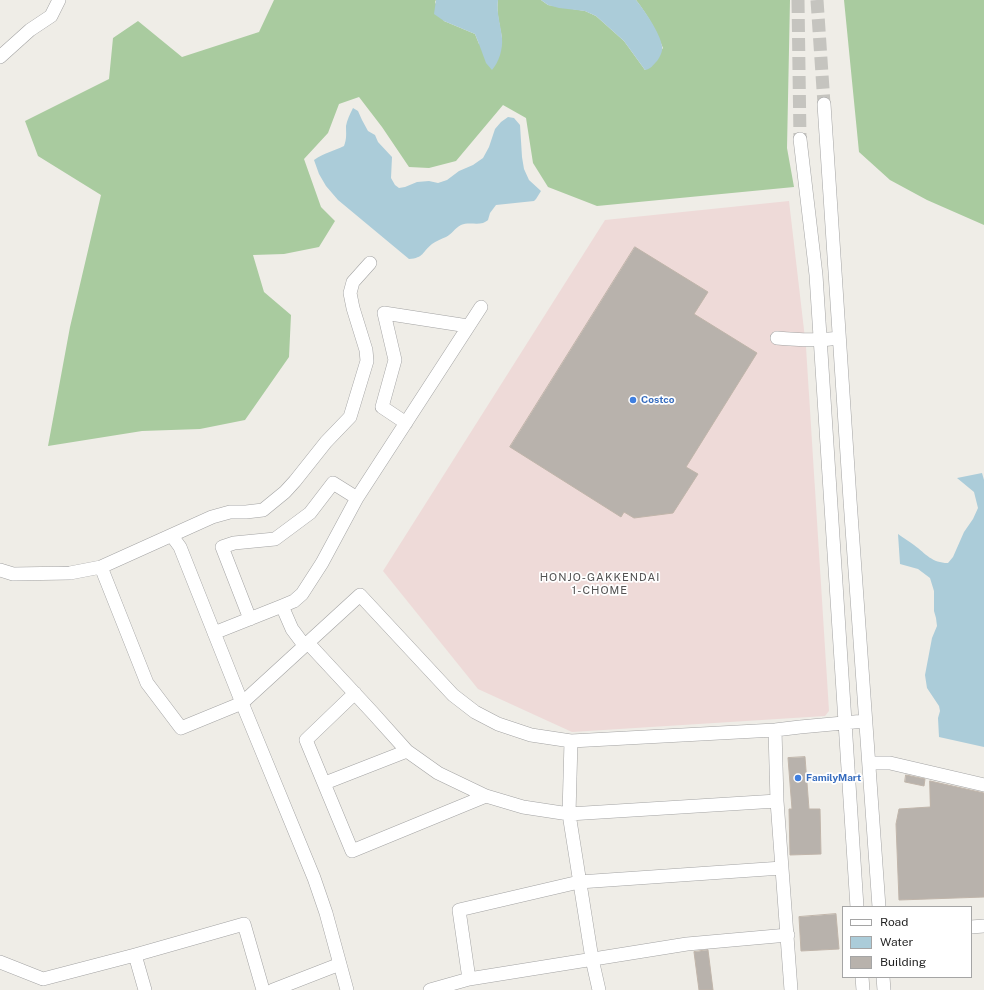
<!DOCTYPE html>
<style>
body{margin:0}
#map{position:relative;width:984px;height:990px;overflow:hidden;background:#efede7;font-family:"Public Sans",sans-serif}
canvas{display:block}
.legend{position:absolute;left:842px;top:906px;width:130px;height:72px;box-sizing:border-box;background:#fff;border:1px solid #a5a5a5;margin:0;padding:5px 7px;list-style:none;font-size:12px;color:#1f1f1f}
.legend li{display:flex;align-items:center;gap:8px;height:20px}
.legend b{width:20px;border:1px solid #a5a5a5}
</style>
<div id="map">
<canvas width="984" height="990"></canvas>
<ul class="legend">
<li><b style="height:5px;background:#fff"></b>Road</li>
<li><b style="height:11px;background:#abccd9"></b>Water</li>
<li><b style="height:11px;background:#b8b2ac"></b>Building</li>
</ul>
</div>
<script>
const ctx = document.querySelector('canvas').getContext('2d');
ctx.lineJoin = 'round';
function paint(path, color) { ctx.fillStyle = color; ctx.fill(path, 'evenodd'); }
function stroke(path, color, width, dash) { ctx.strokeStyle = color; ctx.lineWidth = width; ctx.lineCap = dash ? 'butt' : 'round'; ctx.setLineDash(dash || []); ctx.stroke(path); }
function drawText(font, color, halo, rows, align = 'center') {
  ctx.font = font + ' "Public Sans",sans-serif'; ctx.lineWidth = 3.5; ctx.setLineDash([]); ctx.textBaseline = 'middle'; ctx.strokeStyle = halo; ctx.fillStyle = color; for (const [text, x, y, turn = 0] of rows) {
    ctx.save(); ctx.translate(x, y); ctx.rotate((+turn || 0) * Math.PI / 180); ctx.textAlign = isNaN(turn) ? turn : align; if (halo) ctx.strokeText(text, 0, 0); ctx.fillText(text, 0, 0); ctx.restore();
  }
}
paint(new Path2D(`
 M789 201 806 347 829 711 825 716 572 732 478 689 383 571 605 220Z`), '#eedad8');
paint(new Path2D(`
 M274 0H436L435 2 444 21 475 34 479 44 502 38C500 26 496 12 498 0H541L548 5 585 11 596 16 624 41 645 70 663 48C656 31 648 15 636 0H790L787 148 794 187 597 206 548 187 533 163 526 118 503 105 456 161 429 168 409 167 382 127 359 97 339 104 328 133 304 159 321 207 335 221 319 247 284 254 253 255 264 292 291 315 289 357 245 420 200 429 142 431 48 446 70 327 101 195 38 156 25 121 109 79 113 38 138 21 182 57 259 32Z
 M844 0H984V225L927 200 890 180 859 152Z`), '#a9cb9f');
paint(new Path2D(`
 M436 0H498C496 13 501 25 502 38 503 49 499 62 492 70L486 63 479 44 475 34 444 21 434 14Z
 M541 0H636C645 11 660 33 662 46 663 51 660 57 657 61 653 65 651 69 645 70L624 41 596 16 585 11 559 8 548 5Z
 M353 108 358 111 362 120 368 131 375 135 378 142 392 157 391 178 395 185 399 188 405 187 417 182 429 181 438 183 447 180 459 171 473 165 483 158 489 147 495 129 501 122 508 117 514 118 520 125 522 157 524 169 529 180 541 191 536 199 534 201 496 205 490 213 488 220C487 221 485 222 483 223 476 225 468 222 461 225 455 228 452 234 446 237 441 239 436 241 432 244 422 252 424 258 409 259L338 200 326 186 319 174 314 160C324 153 334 151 344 146 347 138 346 134 346 126 347 120 350 114 353 108Z
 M982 473 984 480V747L939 737 938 718 940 711 939 706 927 688 925 675 932 638 937 626 936 618 934 611V591L930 578 918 569 900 564 898 534C903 538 909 541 914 545 926 554 932 563 948 563L953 557 964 532 973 519 978 508 974 492 957 478Z`), '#abccd9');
const building = new Path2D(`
 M635 247 708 292 694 314 757 353 686 467 698 474 673 513 634 518 624 512 621 517 510 447Z
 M805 757 809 809H820L821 854 790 855 789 809H792L788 758Z
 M906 775 925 779 924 786 905 782Z
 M930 781 984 793V897L899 900 896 824 899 809 930 807Z
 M836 914 839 949 801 951 799 917Z
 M708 950 713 990H699L694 952Z`);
paint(building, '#b8b2ac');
stroke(building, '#c0b5aa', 1);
stroke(new Path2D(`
 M798 0 800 139
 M817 0 824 104`), '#c5c4bf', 13, [13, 6]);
const minor = new Path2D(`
 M0 57 30 30 51 16 59 0
 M824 104 850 500 879 907
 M800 139 816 275 857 907
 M777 338C798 340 818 341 839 338
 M406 423 382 407 395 360 384 313 468 326
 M172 536 180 547 242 703 314 878 326 913 347 990
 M101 567 147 683 181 728 242 703 360 595 453 695 475 712 498 724 531 735 571 741 775 730 800 727 865 721
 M0 570 13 574 70 573 101 567 212 517 230 512H246L263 510 285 492 295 481 326 442 350 417 367 361 366 350 353 308 350 293 353 282 370 263
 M282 606 292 629 304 645
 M250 619 222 547 234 543 275 539 310 513 333 483 357 498
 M214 633 282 606 294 601 302 594 322 563 357 498 481 307
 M308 643 372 712 407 751 438 773 486 796 523 807 569 814 777 801
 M355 693 306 740 352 851 486 796
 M775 730 777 801 791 990
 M571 741 569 814 592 959 599 990
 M869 763H890L984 785
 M325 783 407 751
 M971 927 984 926
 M135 955 145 990
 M0 962 43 979 135 955 244 924 263 990
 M862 977 863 990
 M883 977 884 990
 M469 979 459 910 579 882 782 868
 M273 990 340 964
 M430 990 469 979 687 944 788 935`);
stroke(minor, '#a3a3a3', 14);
stroke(minor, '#fff', 13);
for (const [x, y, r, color] of [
 [633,400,4,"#3f7fe0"],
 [798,778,4,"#3f7fe0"]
]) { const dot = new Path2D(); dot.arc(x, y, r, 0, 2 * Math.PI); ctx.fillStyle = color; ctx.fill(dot); stroke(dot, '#fff', 1.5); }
drawText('bold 10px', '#366cbe', '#fff', [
 ["Costco",641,400],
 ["FamilyMart",806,778]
], 'left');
ctx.letterSpacing = '1px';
drawText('11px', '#525252', '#fff', [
 ["HONJO-GAKKENDAI",600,578],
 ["1-CHOME",600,591]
]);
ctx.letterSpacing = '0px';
</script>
